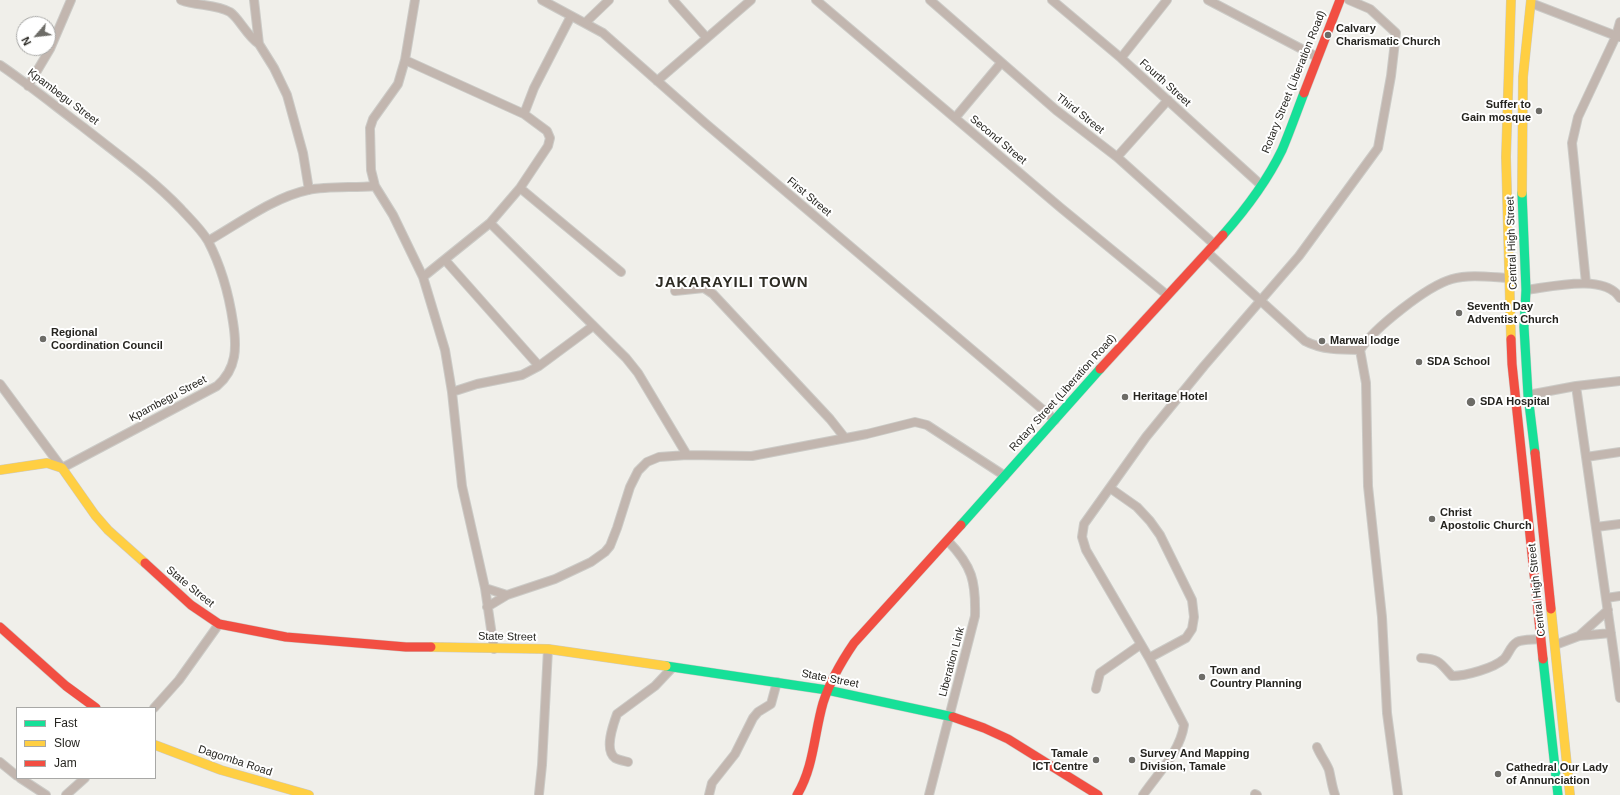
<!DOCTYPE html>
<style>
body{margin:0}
#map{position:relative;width:1620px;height:795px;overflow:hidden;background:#f0efea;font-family:Arial,sans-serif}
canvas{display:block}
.legend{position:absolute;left:16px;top:707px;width:140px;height:72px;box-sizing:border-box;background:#fff;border:1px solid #a8a8a6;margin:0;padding:5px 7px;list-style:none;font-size:12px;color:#262520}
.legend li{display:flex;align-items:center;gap:8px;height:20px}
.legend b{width:20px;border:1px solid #a8a8a6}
.north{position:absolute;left:16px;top:16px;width:40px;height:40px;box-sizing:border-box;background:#fff;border:1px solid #a8a8a6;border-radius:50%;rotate:242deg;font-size:11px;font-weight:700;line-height:16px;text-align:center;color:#262520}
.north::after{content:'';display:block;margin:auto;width:14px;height:18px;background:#6d6c67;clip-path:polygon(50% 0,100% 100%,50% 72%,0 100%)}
</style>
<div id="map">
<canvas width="1620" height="795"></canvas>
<ul class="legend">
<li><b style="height:5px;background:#16e098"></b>Fast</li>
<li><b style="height:5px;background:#ffcf43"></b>Slow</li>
<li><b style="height:5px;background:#f24e42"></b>Jam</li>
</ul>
<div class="north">N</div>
</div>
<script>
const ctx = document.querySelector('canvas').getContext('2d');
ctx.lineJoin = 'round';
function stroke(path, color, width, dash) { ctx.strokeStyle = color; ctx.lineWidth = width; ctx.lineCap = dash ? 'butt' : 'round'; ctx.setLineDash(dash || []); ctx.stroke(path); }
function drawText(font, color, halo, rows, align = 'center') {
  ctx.font = font + ' Arial,sans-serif'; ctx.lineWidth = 4; ctx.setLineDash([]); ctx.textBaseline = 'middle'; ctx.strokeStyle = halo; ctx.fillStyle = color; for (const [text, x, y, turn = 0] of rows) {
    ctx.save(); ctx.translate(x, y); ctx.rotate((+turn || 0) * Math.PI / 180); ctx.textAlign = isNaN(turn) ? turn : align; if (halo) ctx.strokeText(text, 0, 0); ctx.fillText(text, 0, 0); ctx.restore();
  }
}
const street = new Path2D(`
 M181 0C196 6 216 4 230 12 239 18 247 36 259 44
 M254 0 259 44 274 68 287 95 303 153 309 190
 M415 0 405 60 398 84 373 119 370 128 371 170 375 186 393 215 423 277 445 350 452 392 462 486 485 588 494 649
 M542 0 603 33 705 123 1055 420
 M673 0 706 37
 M816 0 1061 208 1167 295
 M930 0 1056 110 1117 157 1215 245
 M1052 0 1121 58 1261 185
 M1208 0 1317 57
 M1531 3 1619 37
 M585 23 609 0
 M1121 58 1167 0
 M405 60 524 114 547 131 550 138 548 146 520 188 490 223 423 277
 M0 65C28 84 55 106 83 127 116 153 151 178 181 209 190 219 201 229 208 241 221 266 229 295 233 322 237 347 237 369 217 386L62 468 0 384
 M657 81 751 0
 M28 86 50 49 71 0
 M524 114 534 88 571 16
 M955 118 1001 63
 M1117 157 1168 100
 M520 188 621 272
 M490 223 626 358 638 373 687 455
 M208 241C238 224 274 197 308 190 329 186 354 188 375 186
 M1208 253 1305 341C1322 350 1341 350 1360 350L1366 383 1368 486 1382 617 1387 713 1398 795
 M445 260 539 366
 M1586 283 1572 143 1578 117 1616 36 1620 22
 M1526 290C1550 287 1605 273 1620 298
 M675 291 704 288 713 294 830 419 845 438
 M1360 350C1373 329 1427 286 1452 279 1469 274 1490 277 1508 278
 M1576 386 1620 698
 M452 392 477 384 522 375 539 366 593 326
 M1528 395 1576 386 1620 381
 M1586 457 1620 452
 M1110 488 1137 507 1150 521 1160 535 1192 600 1194 617 1192 629 1186 638 1149 658
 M1596 527 1620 524
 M485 588 507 595
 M1606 598 1620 596
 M487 607 507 595 555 579 591 562 605 552 610 546 617 528 630 487 638 471 647 462 659 457 687 455 752 456 867 434 915 422 927 425 1005 476
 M1579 636 1608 610
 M1555 645 1579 636 1611 633
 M1421 658C1440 659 1440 663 1452 676 1466 676 1494 668 1504 659 1509 654 1510 646 1517 642 1523 639 1534 640 1541 639
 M1096 689 1100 673 1140 645
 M154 708 179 680 219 624
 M1317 747C1320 755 1326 762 1329 770 1331 778 1332 787 1335 795
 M0 762 17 776
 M628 762C624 761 619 760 615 758 604 750 613 725 617 714L655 686 672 668
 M20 778 46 795
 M539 794 542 765 548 649
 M1255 794 1257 795
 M66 795 85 778
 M709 795 712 783 735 754 753 718 758 712 771 704 777 682
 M929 795 975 616C976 581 972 566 948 541
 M1143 795C1158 773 1180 752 1184 725L1149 658 1086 550 1082 537 1084 524 1146 437 1204 366 1299 256 1378 148 1391 76 1396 33 1370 9 1349 0`);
const fast = new Path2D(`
 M1522 193 1526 290 1524 327 1528 395 1535 453
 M1223 235C1246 209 1267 181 1282 150 1290 131 1297 111 1304 93
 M961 525 1100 369
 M1543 659 1558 795
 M666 666 827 690 953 717`);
const slow = new Path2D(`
 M1511 0 1506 157 1511 339
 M1522 193 1523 77 1531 0
 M0 470 47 463 62 468 95 515 108 530 145 563
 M1551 609 1570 795
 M431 647 548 649 666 666
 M155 745 221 770 309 795`);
const jam = new Path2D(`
 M1304 93 1340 0
 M1511 339 1512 364 1543 659
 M1100 369 1223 235
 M1535 453 1551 609
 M145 563 191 605 219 624 286 637 406 647H431
 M0 627 66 686 96 708
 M953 717 984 728 1008 739 1098 795
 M797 795C814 767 814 734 823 703 830 681 841 662 854 643L961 525`);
stroke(street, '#cbcac6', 10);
stroke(fast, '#cbcac6', 10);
stroke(slow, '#cbcac6', 10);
stroke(jam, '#cbcac6', 10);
stroke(street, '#c2b6af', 8);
stroke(fast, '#16e098', 9);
stroke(slow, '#ffcf43', 9);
stroke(jam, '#f24e42', 9);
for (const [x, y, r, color] of [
 [1328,35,4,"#6d6c67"],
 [1539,111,4,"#6d6c67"],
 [1459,313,4,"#6d6c67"],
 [43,339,4,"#6d6c67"],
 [1322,341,4,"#6d6c67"],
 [1419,362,4,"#6d6c67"],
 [1125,397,4,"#6d6c67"],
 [1471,402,5,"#6d6c67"],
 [1432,519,4,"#6d6c67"],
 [1202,677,4,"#6d6c67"],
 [1096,760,4,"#6d6c67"],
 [1132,760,4,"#6d6c67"],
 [1498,774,4,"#6d6c67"]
]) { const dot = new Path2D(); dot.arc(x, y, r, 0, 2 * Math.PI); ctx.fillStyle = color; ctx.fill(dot); stroke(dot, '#fff', 1.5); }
drawText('bold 11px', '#262520', '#fff', [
 ["Calvary",1336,29],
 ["Charismatic Church",1336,42],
 ["Suffer to",1531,105,"right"],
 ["Gain mosque",1531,118,"right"],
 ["Seventh Day",1467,307],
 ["Adventist Church",1467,320],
 ["Regional",51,333],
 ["Coordination Council",51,346],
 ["Marwal lodge",1330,341],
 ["SDA School",1427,362],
 ["Heritage Hotel",1133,397],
 ["SDA Hospital",1480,402],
 ["Christ",1440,513],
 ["Apostolic Church",1440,526],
 ["Town and",1210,671],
 ["Country Planning",1210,684],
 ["Tamale",1088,754,"right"],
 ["ICT Centre",1088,767,"right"],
 ["Survey And Mapping",1140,754],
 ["Division, Tamale",1140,767],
 ["Cathedral Our Lady",1506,768],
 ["of Annunciation",1506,781]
], 'left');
drawText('11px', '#262520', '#fff', [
 ["Rotary Street (Liberation Road)",1294,82,-68],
 ["Fourth Street",1165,83,42],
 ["Kpambegu Street",63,97,37],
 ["Third Street",1080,114,38],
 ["Second Street",998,140,40],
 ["First Street",809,197,40],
 ["Central High Street",1512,243,-92],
 ["Rotary Street (Liberation Road)",1063,393,-48],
 ["Kpambegu Street",168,399,-28],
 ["State Street",190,587,39],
 ["Central High Street",1537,590,-96],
 ["State Street",507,637,1],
 ["Liberation Link",952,662,-75],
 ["State Street",830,679,11],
 ["Dagomba Road",235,761,18]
]);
ctx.letterSpacing = '1px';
drawText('bold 15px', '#2d2b23', '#fff', [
 ["JAKARAYILI TOWN",732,283]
]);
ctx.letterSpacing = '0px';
</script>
